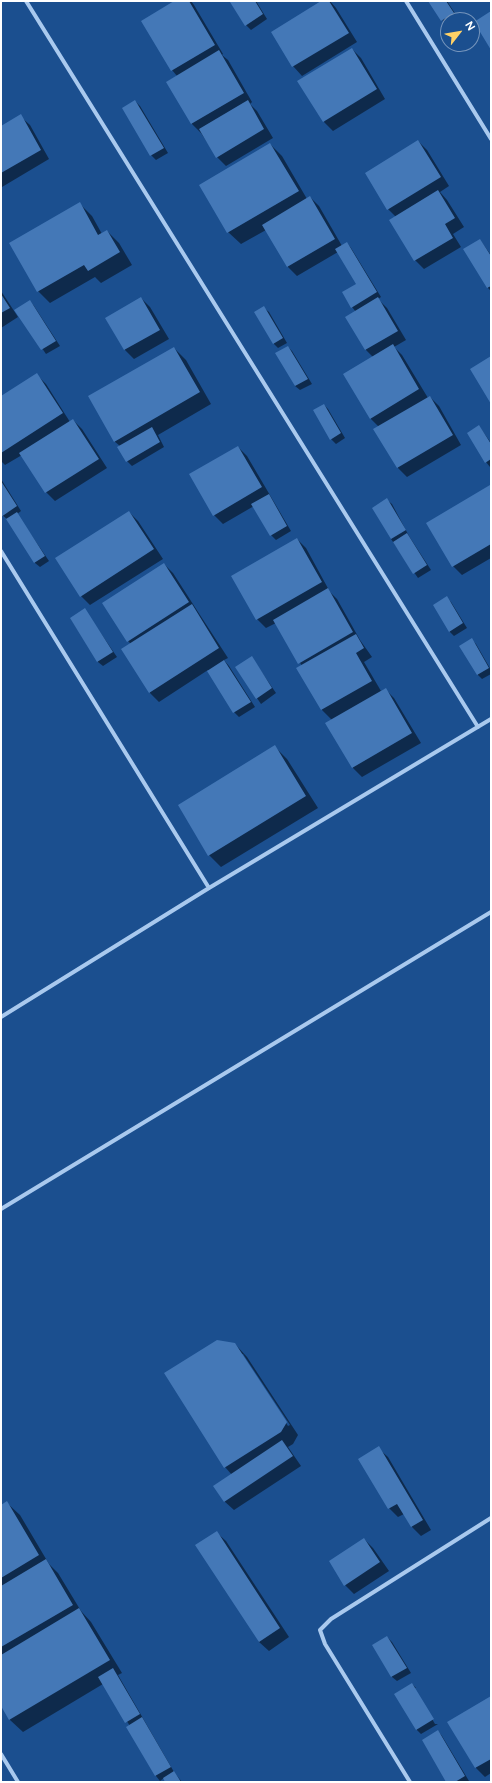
<!DOCTYPE html>
<style>
body{margin:0}
#map{position:relative;width:492px;height:1783px;overflow:hidden;background:#1b4f8f;font-family:Figtree,sans-serif}
canvas{display:block}
.frame{position:absolute;inset:0;border:2px solid #fff;pointer-events:none}
.north{position:absolute;left:440px;top:12px;width:40px;height:40px;box-sizing:border-box;background:#1b4f8f;border:1px solid #7695bc;border-radius:50%;rotate:59deg;font-size:11px;font-weight:700;line-height:16px;text-align:center;color:#fff}
.north::after{content:'';display:block;margin:auto;width:14px;height:18px;background:#ffd166;clip-path:polygon(50% 0,100% 100%,50% 72%,0 100%)}
</style>
<div id="map">
<canvas width="492" height="1783"></canvas>
<div class="frame"></div>
<div class="north">N</div>
</div>
<script>
const ctx = document.querySelector('canvas').getContext('2d');
ctx.lineJoin = 'round';
function paint(path, color) { ctx.fillStyle = color; ctx.fill(path, 'evenodd'); }
function stroke(path, color, width, dash) { ctx.strokeStyle = color; ctx.lineWidth = width; ctx.lineCap = dash ? 'butt' : 'round'; ctx.setLineDash(dash || []); ctx.stroke(path); }
paint(new Path2D(`
 M176 1H191L194 5 223 54 222 55 228 60 252 102 250 104 257 111 273 138 226 166 217 157 201 133 192 124 167 82 177 76 172 70Z
 M233 1H256L267 19 251 30 246 25Z
 M323 1H330L336 8 357 42 302 76 293 66 272 32Z
 M429 1H447L458 18 454 20H448L446 25Z
 M352 49 361 58 385 99 333 131 324 122Z
 M135 101 140 106 168 153 156 160 151 155Z
 M20 116 30 125 49 159 2 187 1 127Z
 M418 141 427 150 449 186 440 192 447 200 464 227 453 234 461 247 424 269 415 260 396 217 388 209Z
 M270 144 282 156 307 199 310 197 319 206 342 246 347 243 351 248 381 297 378 299 387 308 406 340 394 347 402 355 428 398 430 397 439 406 461 445 407 477 398 468 375 430 379 427 370 418 373 357 366 350 346 317 356 312 352 307 358 284 338 252 297 276 288 267 266 230 241 244 228 232Z
 M80 204 92 216 102 234 107 231 119 243 132 265 101 283 95 277 50 303 38 291Z
 M480 240 491 255V291L488 288Z
 M1 291 18 317 1 328Z
 M141 298 150 307 169 339 134 359 125 350 107 319Z
 M30 301 34 306 60 346 46 354 16 310Z
 M264 308 269 312 287 343 278 348 274 344 256 313Z
 M288 347 292 351 312 384 300 390 295 386Z
 M174 348 186 360 211 404 158 435 164 447 132 466 127 461 120 446 114 441Z
 M37 375 46 384 70 422 73 420 82 429 107 468 55 501 46 492 22 455 5 465 1 461V397Z
 M324 405 328 409 345 438 336 444 331 439Z
 M479 426 491 443 490 467 486 462Z
 M238 447 247 456 291 531 276 540 271 535 254 506 223 524 214 515Z
 M1 479 21 511 17 514 49 561 40 567 35 563 8 520 1 514Z
 M491 488V558L462 575 453 566Z
 M387 500 392 504 409 536 431 570 418 578 391 539Z
 M129 512 138 521 163 559 90 605 81 596Z
 M297 539 306 548 330 592 337 599 360 640 372 657 364 662 381 691 385 689 394 698 421 743 362 777 353 768 327 723 332 720 322 710 297 668 302 666 276 623 266 628 257 619Z
 M164 564 173 573 200 615 228 658 224 660 229 666 255 707 239 717 234 712 208 670 159 702 150 693 131 644 128 641Z
 M446 598 451 602 467 628 454 636 449 631Z
 M85 610 117 657 103 666 98 662 71 619Z
 M472 640 476 644 491 670V674L482 679 478 675 461 646Z
 M252 658 276 693 261 704 236 667Z
 M275 747 287 759 318 808 221 867 209 855Z
 M235 1344 247 1357 298 1435 293 1444 288 1447 301 1466 234 1510 224 1501 232 1475 225 1467ZM241 1354H243L290 1425 288 1426Z
 M378 1448 388 1457 431 1530 421 1536 412 1527 404 1514 398 1517 389 1508Z
 M7 1503 20 1515 49 1564 58 1573 81 1611 91 1622 122 1673 118 1675 174 1772 182 1782H166L164 1778 160 1781 156 1776 127 1727 130 1726 103 1684 23 1732 10 1720 1 1704V1506Z
 M216 1532 226 1541 289 1637 269 1651 259 1642Z
 M364 1539 373 1548 389 1571 354 1594 345 1585Z
 M387 1637 392 1642 411 1673 397 1681 392 1677 373 1645Z
 M412 1684 416 1688H414L435 1724H438L421 1734 416 1729Z
 M491 1697V1773L485 1777 476 1768 449 1722Z
 M438 1731 442 1736 469 1781 448 1782Z`), '#0007');
paint(new Path2D(`
 M174 1H189L215 45 171 71 141 21Z
 M231 1H255L263 14 245 26 230 2Z
 M321 1H329L349 33 292 67 271 32Z
 M428 1H446L454 13 441 21Z
 M491 11V50L474 22Z
 M352 48 377 89 323 122 297 81Z
 M219 50 244 93 191 124 166 82Z
 M135 100 164 148 150 156 122 108Z
 M248 100 264 129 216 158 199 129Z
 M21 114 41 150 1 173V126Z
 M418 140 441 177 387 210 365 173Z
 M270 143 299 191 227 233 199 185Z
 M438 190 455 218 445 224 453 238 414 261 389 220Z
 M310 196 335 239 287 267 262 225Z
 M80 202 98 235 107 230 120 252 88 271 84 265 37 292 9 243Z
 M480 239 491 256V286L487 288 463 249Z
 M347 242 377 292 351 308 342 292 356 284 335 249Z
 M1 294 10 308 1 313Z
 M141 297 160 330 124 350 105 318Z
 M378 297 398 331 365 350 345 317Z
 M30 300 56 341 41 350 14 310Z
 M264 306 283 338 273 344 254 312Z
 M393 344 419 389 370 419 343 374Z
 M288 346 308 379 295 386 275 353Z
 M174 347 200 392 114 442 88 396Z
 M491 356V404L470 369Z
 M37 373 63 413 1 453V396Z
 M430 396 453 435 397 468 373 429Z
 M324 404 341 433 330 440 313 410Z
 M73 419 99 459 45 493 19 453Z
 M479 425 491 444V459L485 463 467 433Z
 M152 427 160 442 126 462 117 447Z
 M238 446 262 487 213 516 189 474Z
 M1 481 17 506 1 517Z
 M490 485 491 487V544L452 567 426 523Z
 M269 494 287 526 270 536 251 504Z
 M387 498 406 530 391 539 372 508Z
 M129 511 154 549 80 597 55 558Z
 M17 512 45 556 34 563 6 519Z
 M407 533 427 565 413 574 393 542Z
 M297 538 322 582 256 620 231 576Z
 M164 563 189 602 127 642 102 603Z
 M328 588 353 632 298 664 273 620Z
 M447 596 463 623 449 632 433 605Z
 M192 604 219 648 149 693 121 649Z
 M85 608 113 652 97 662 70 618Z
 M356 634 364 648 356 653 372 681 321 710 296 668Z
 M472 638 489 668 477 675 459 646Z
 M252 656 272 688 256 699 235 667Z
 M224 660 251 702 233 713 207 671Z
 M386 688 412 733 352 768 325 723Z
 M275 745 306 796 208 856 178 805Z
 M217 1340 235 1343 287 1422 281 1432 224 1468 164 1373Z
 M282 1440 293 1456 224 1502 213 1486Z
 M379 1446 423 1520 411 1527 397 1504 388 1509 358 1459Z
 M7 1501 39 1555 1 1578V1505Z
 M217 1531 280 1628 259 1642 195 1545Z
 M364 1538 380 1562 344 1586 329 1561Z
 M46 1559 73 1605 1 1647V1586Z
 M79 1608 110 1660 9 1720 1 1706V1655Z
 M387 1636 407 1668 391 1677 372 1645Z
 M113 1668 140 1714 125 1723 98 1677Z
 M412 1683 434 1719 416 1730 394 1694Z
 M491 1696V1759L475 1768 447 1722Z
 M142 1717 171 1767 155 1776 126 1727Z
 M438 1730 465 1776 455 1782H446L422 1740Z
 M174 1771 181 1782H165L163 1778Z`), '#4478b7');
stroke(new Path2D(`
 M26 1 478 727
 M406 1 491 139
 M1 551 209 888
 M1 1017 209 888 491 719
 M1 1209 491 912
 M1 1754 18 1782
 M410 1782 325 1644 320 1630 331 1619 491 1518`), '#a9c9ee', 4);
</script>
